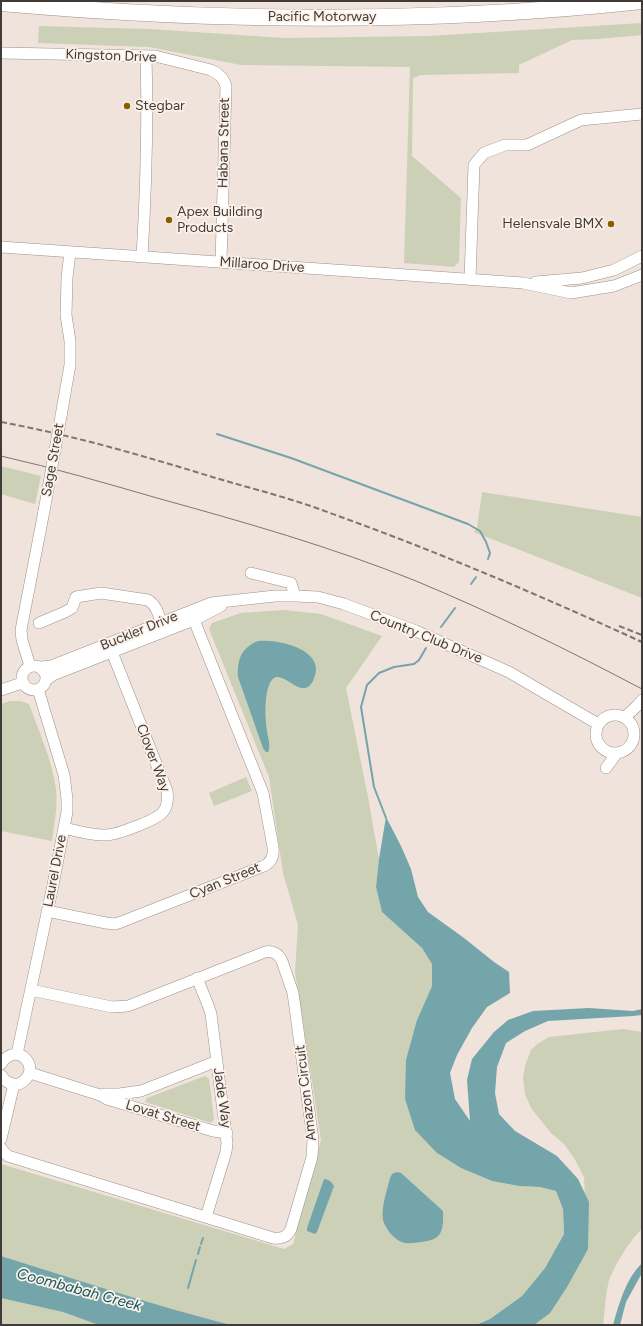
<!DOCTYPE html>
<style>
body{margin:0}
#map{position:relative;width:643px;height:1326px;overflow:hidden;background:#efe3dc;font-family:Figtree,sans-serif}
canvas{display:block}
.frame{position:absolute;inset:0;border:2px solid #403b38;pointer-events:none}
</style>
<div id="map">
<canvas width="643" height="1326"></canvas>
<div class="frame"></div>
</div>
<script>
const ctx = document.querySelector('canvas').getContext('2d');
ctx.lineJoin = 'round';
function paint(path, color) { ctx.fillStyle = color; ctx.fill(path, 'evenodd'); }
function stroke(path, color, width, dash) { ctx.strokeStyle = color; ctx.lineWidth = width; ctx.lineCap = dash ? 'butt' : 'round'; ctx.setLineDash(dash || []); ctx.stroke(path); }
function drawText(font, color, halo, rows, align = 'center') {
  ctx.font = font + ' Figtree,sans-serif'; ctx.lineWidth = 3.5; ctx.setLineDash([]); ctx.textBaseline = 'middle'; ctx.strokeStyle = halo; ctx.fillStyle = color; for (const [text, x, y, turn = 0] of rows) {
    ctx.save(); ctx.translate(x, y); ctx.rotate((+turn || 0) * Math.PI / 180); ctx.textAlign = isNaN(turn) ? turn : align; if (halo) ctx.strokeText(text, 0, 0); ctx.fillText(text, 0, 0); ctx.restore();
  }
}
paint(new Path2D(`
 M642 23V35L599 39 572 40 519 65V73L421 75 413 78 412 156 461 198 459 262 454 267 404 263 410 67 241 65 149 47 38 43 39 26 149 29 285 38 429 36Z
 M1 466 41 476 35 504 1 494Z
 M482 492 642 517V598L474 532 477 528Z
 M284 610 321 614 382 636 346 688 368 797 379 859 376 887 382 912 422 948 432 964V986L417 1020 437 1153 461 1168 492 1181 519 1186 540 1187 556 1191 563 1209 564 1234 545 1268 522 1296 490 1319 476 1325H231L185 1313 106 1290 1 1256V1164L284 1249 293 1244 321 1140 295 972 298 925 283 873 269 777 209 629 212 623 241 613Z
 M10 701H21L29 704C39 732 52 760 56 789 58 807 54 824 52 841L1 831V704Z
 M246 777 252 791 214 806 209 793Z
 M623 1029 642 1032V1229C631 1238 611 1270 608 1285 605 1298 605 1312 603 1325H518L585 1196 584 1177 574 1158 564 1144 551 1133 531 1108 525 1094 523 1077 525 1066 531 1050 537 1044 549 1037Z
 M205 1076 209 1079 214 1119 211 1123 145 1102 147 1098Z
 M1 1298 60 1311 101 1325H1Z`), '#ccd0b7');
paint(new Path2D(`
 M258 641C279 639 329 650 313 681 301 704 280 662 270 683 264 695 265 718 267 731 268 738 271 746 268 752H266L263 748 238 677C237 660 241 648 258 641Z
 M386 817 401 846 411 869 418 897 428 912 464 938 494 962 509 972 510 993 487 1007 472 1028 457 1055 450 1073 455 1099 470 1121 467 1080 472 1059 494 1032 508 1020 533 1011 589 1008 633 1011 642 1009V1015L633 1016 548 1021 525 1031 506 1043 497 1067 495 1093 499 1114 515 1131 557 1156 578 1179 589 1202 588 1249 567 1287 550 1313 534 1325H476L490 1319 522 1296 545 1268 564 1234 563 1209 556 1191 540 1187 519 1186 492 1181 461 1168 437 1153 415 1130 405 1099 406 1060 417 1020 432 986V964L422 948 382 912 376 887 379 859Z
 M397 1172 401 1173 443 1211C443 1219 444 1229 439 1235 435 1240 427 1241 422 1242 417 1242 411 1244 406 1243 396 1242 386 1230 383 1220 381 1206 387 1191 390 1178L392 1174Z
 M324 1179C328 1179 331 1181 334 1186L317 1232 315 1234 307 1231V1228Z
 M1 1256C77 1280 153 1305 231 1325H99L63 1312 1 1298Z
 M642 1263V1273L626 1302 620 1325H613C619 1303 626 1279 642 1263Z`), '#74a5aa');
stroke(new Path2D(`
 M217 434 291 458 468 524 480 531 486 542 490 553 488 559
 M471 584 476 577
 M441 627 455 608
 M386 818 374 787 361 707 367 685 379 673 394 667 414 664 419 660 426 648
 M201 1244 203 1238
 M198 1254 200 1247
 M188 1288 196 1260`), '#74a5aa', 2);
const minor = new Path2D(`
 M1 53 155 56 211 70C219 74 223 77 226 86L221 262
 M1 247 523 283 571 293 614 286 642 275
 M142 257C146 190 148 123 146 56
 M470 279 474 165 484 153 505 145H527L581 120 642 114
 M536 282 582 278 614 270 642 256
 M61 416 70 365V341L66 315 67 278 70 252
 M251 573 291 583 295 596 318 597 344 604 416 631 509 672 598 724
 M39 623 65 612 72 608 76 597 101 593 148 600C158 606 159 618 163 628
 M22 678a12 12 0 1 1 24 0a12 12 0 1 1-24 0Z
 M30 666 22 640 21 630 44 511
 M41 667 51 666 211 603 275 596H295
 M46 680 53 675 194 620 221 606
 M1 690 22 683
 M596 734a19 19 0 1 1 38 0a19 19 0 1 1-38 0Z
 M625 717 637 706 642 700
 M606 768 617 753
 M64 828C77 831 91 835 104 835 114 836 157 820 163 812 168 806 168 798 167 791L112 652
 M47 911 106 923 115 924 121 922 264 866C272 862 274 855 273 847L263 793 194 620
 M197 978 208 1005 211 1014 227 1143 226 1152 206 1217
 M17 1054 53 885 67 812V799L64 775 38 689
 M1 1064C18 1038 45 1071 19 1084 11 1085 5 1082 1 1075
 M30 1073 100 1095 107 1099 213 1131 227 1133
 M104 1094H119L141 1091 217 1061
 M1 1139 14 1084
 M1 1148 4 1152 8 1156 273 1238C282 1239 287 1237 291 1229L312 1157 313 1140 293 993 282 961C279 954 272 950 265 952L128 1006 112 1007 31 990`);
const highway = new Path2D(`
 M1 3C214 22 429 24 642 1`);
stroke(minor, '#9c918a', 12);
stroke(highway, '#9c918a', 17);
stroke(minor, '#fff', 11);
stroke(highway, '#fff', 16);
stroke(new Path2D(`
 M1 456C54 468 105 483 157 498 244 522 332 547 416 581 493 613 568 650 642 689`), '#7d7571', 1);
stroke(new Path2D(`
 M1 422C71 435 141 455 209 476 249 488 291 498 330 513 436 551 539 595 642 642
 M619 626 642 635`), '#7d7571', 2, [6, 3]);
const minorBridge = new Path2D(`
 M44 511 61 416`);
stroke(minorBridge, '#9c918a', 12, []);
stroke(minorBridge, '#fff', 11);
for (const [x, y, r, color] of [
 [127,106,4,"#895e00"],
 [169,220,4,"#895e00"],
 [611,224,4,"#895e00"]
]) { const dot = new Path2D(); dot.arc(x, y, r, 0, 2 * Math.PI); ctx.fillStyle = color; ctx.fill(dot); stroke(dot, '#fcf1e9', 1.5); }
drawText('14px', '#403b38', '#fcf1e9', [
 ["Pacific Motorway",322,17],
 ["Kingston Drive",111,56,2],
 ["Habana Street",224,143,-89],
 ["Millaroo Drive",262,265,4],
 ["Sage Street",53,460,-80],
 ["Buckler Drive",139,631,-22],
 ["Country Club Drive",426,637,22],
 ["Clover Way",153,758,69],
 ["Laurel Drive",55,871,-79],
 ["Cyan Street",225,881,-22],
 ["Amazon Circuit",306,1093,-97],
 ["Jade Way",222,1098,82],
 ["Lovat Street",163,1116,17]
]);
drawText('14px', '#403b38', '#fcf1e9', [
 ["Stegbar",135,106],
 ["Apex Building",177,212],
 ["Products",177,228],
 ["Helensvale BMX",603,224,"right"]
], 'left');
drawText('italic 15px', '#11585e', '#fcf1e9', [
 ["Coombabah Creek",79,1290,15]
]);
</script>
